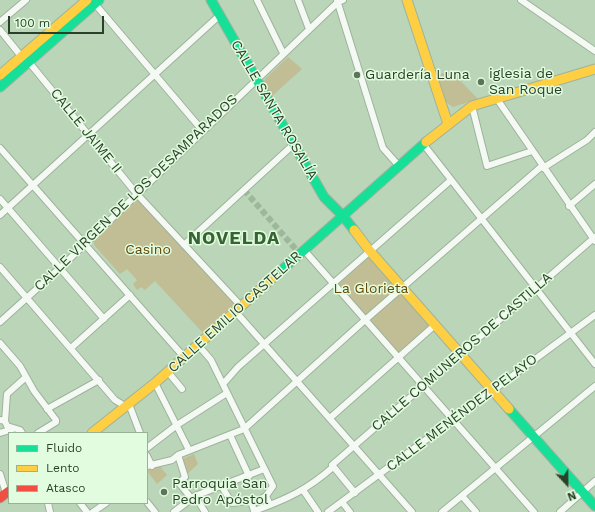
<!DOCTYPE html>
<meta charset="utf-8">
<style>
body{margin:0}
#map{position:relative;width:595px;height:512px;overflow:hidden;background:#bad5b8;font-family:"Work Sans",sans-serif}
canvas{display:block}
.legend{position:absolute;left:8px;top:432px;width:140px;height:72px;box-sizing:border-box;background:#e2fcdf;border:1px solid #99b196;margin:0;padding:5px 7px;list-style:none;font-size:12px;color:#2b4029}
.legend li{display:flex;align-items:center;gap:8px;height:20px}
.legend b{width:20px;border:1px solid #99b196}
.north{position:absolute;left:547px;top:464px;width:40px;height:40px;-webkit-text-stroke:3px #e2fcdf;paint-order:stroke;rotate:158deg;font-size:11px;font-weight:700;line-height:16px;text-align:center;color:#2b4029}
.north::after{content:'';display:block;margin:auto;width:14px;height:18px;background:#2b4029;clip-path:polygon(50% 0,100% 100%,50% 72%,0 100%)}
.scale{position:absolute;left:8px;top:16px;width:96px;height:18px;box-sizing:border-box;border:2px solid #2b4029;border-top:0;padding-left:5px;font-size:12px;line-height:14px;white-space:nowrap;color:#2b4029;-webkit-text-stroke:3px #e2fcdf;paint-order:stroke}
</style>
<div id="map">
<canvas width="595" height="512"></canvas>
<ul class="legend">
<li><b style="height:5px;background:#16e098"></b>Fluido</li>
<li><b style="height:5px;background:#ffcf43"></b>Lento</li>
<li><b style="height:5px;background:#f24e42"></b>Atasco</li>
</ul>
<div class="north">N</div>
<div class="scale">100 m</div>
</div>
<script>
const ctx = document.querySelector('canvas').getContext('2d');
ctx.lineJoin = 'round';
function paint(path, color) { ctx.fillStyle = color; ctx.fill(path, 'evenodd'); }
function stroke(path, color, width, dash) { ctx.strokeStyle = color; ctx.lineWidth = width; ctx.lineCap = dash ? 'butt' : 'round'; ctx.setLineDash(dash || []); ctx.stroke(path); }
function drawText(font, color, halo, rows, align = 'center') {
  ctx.font = font + ' "Work Sans",sans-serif'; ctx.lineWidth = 3; ctx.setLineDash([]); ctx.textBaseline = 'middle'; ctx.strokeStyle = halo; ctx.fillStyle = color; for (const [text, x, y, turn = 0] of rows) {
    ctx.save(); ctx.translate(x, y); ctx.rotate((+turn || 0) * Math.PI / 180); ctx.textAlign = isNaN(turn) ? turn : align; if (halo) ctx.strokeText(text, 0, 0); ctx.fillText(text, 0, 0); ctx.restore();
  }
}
paint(new Path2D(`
 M288 57 302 69 272 96 264 82 265 79Z
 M451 71 478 99 453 107 446 102 437 75Z
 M136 200H140L235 304 203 333 155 281 145 290 141 287 137 290 133 284 137 280 127 269 120 274 94 245V240Z
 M370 255 431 325 398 354 337 285Z
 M194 454 198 464 185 476 180 460Z
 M160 466 167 475 157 484 147 471Z`), '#c1bd94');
stroke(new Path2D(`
 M244 190 300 254`), '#9db79b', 6, [6, 3]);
const street = new Path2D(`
 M257 0 283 53
 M298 0 309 29
 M337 0 383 148 399 166
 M521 0 595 51
 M95 4 202 130
 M0 22 26 0
 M0 30 21 56
 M28 61 136 193 241 306
 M497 99 595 241
 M472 106 487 166 532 151
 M424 145 595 364
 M0 148 184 357
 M543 168 587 140 595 132
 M0 199 104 319
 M569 206 595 184
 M0 215 220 15
 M184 245 294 144
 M304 250 534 512
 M0 267 115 400 125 406
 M235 311 412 512
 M0 322 61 267 338 2 343 0
 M0 343 20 366 34 391 56 420V422L38 433
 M198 345 211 360 273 486 266 496
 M71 348 130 295
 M168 372 182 389
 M155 383 189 450
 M223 384 238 367 451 180
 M129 404 140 433
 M47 409 99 380
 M330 418 435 325
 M0 420 5 421 7 426 20 430 22 433
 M5 421 7 394 26 377
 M0 433 13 429
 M230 435 249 476
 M147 448 177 425 227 393
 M178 455 185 477 179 483 191 498
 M147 456 152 466
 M147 466 172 460 178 455 244 429 365 320 542 166
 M0 474 6 493
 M222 487 232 503 247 501 252 504
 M303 490 318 512
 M355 493 332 465 595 237
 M195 496 205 512
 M462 496 476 512
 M147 502 155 512
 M342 502 350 512
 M48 503 50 512
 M80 503 87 512
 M270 505 266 496 252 504 254 511C287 499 307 490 333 467
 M93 512 106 503
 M174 512 195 496 264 469
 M328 512 595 315
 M442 512 595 386
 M560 512 595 481`);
const fast = new Path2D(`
 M211 0 324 197 343 216 354 230
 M0 87 99 0
 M275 276 426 142
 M509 409 595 506`);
const slow = new Path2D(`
 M407 0 448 124
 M0 75 87 0
 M426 142 472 106 595 69
 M354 230 369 250 509 409
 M92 433 155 383 275 276`);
const jam = new Path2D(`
 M0 498 9 491`);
stroke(street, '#9eb39c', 8);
stroke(fast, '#9eb39c', 11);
stroke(slow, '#9eb39c', 11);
stroke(jam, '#9eb39c', 11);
stroke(street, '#f5f9f4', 6);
stroke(fast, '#16e098', 9);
stroke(slow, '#ffcf43', 9);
stroke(jam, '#f24e42', 9);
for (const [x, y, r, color] of [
 [357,75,4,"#5d745b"],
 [481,82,4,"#5d745b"],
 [164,492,4,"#5d745b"]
]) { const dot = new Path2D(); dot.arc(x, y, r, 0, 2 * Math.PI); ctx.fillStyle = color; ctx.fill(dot); stroke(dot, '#e2fcdf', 1.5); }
drawText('14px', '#2b4029', '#e2fcdf', [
 ["iglesia de",489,74],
 ["San Roque",489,90],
 ["Guardería Luna",365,75],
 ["Parroquia San",172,484],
 ["Pedro Apóstol",172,500]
], 'left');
drawText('14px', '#2b4029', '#e2fcdf', [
 ["CALLE SANTA ROSALÍA",274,110,60],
 ["CALLE JAIME II",86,131,51],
 ["CALLE VIRGEN DE LOS DESAMPARADOS",136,193,-44],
 ["CALLE EMILIO CASTELAR",235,312,-42],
 ["CALLE COMUNEROS DE CASTILLA",462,352,-41],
 ["CALLE MENÉNDEZ PELAYO",462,413,-37]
]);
drawText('14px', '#644805', '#e2fcdf', [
 ["Casino",148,250],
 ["La Glorieta",371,289]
]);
ctx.letterSpacing = '1px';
drawText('bold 18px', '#356332', '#e2fcdf', [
 ["NOVELDA",234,239]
]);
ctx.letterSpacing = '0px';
</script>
